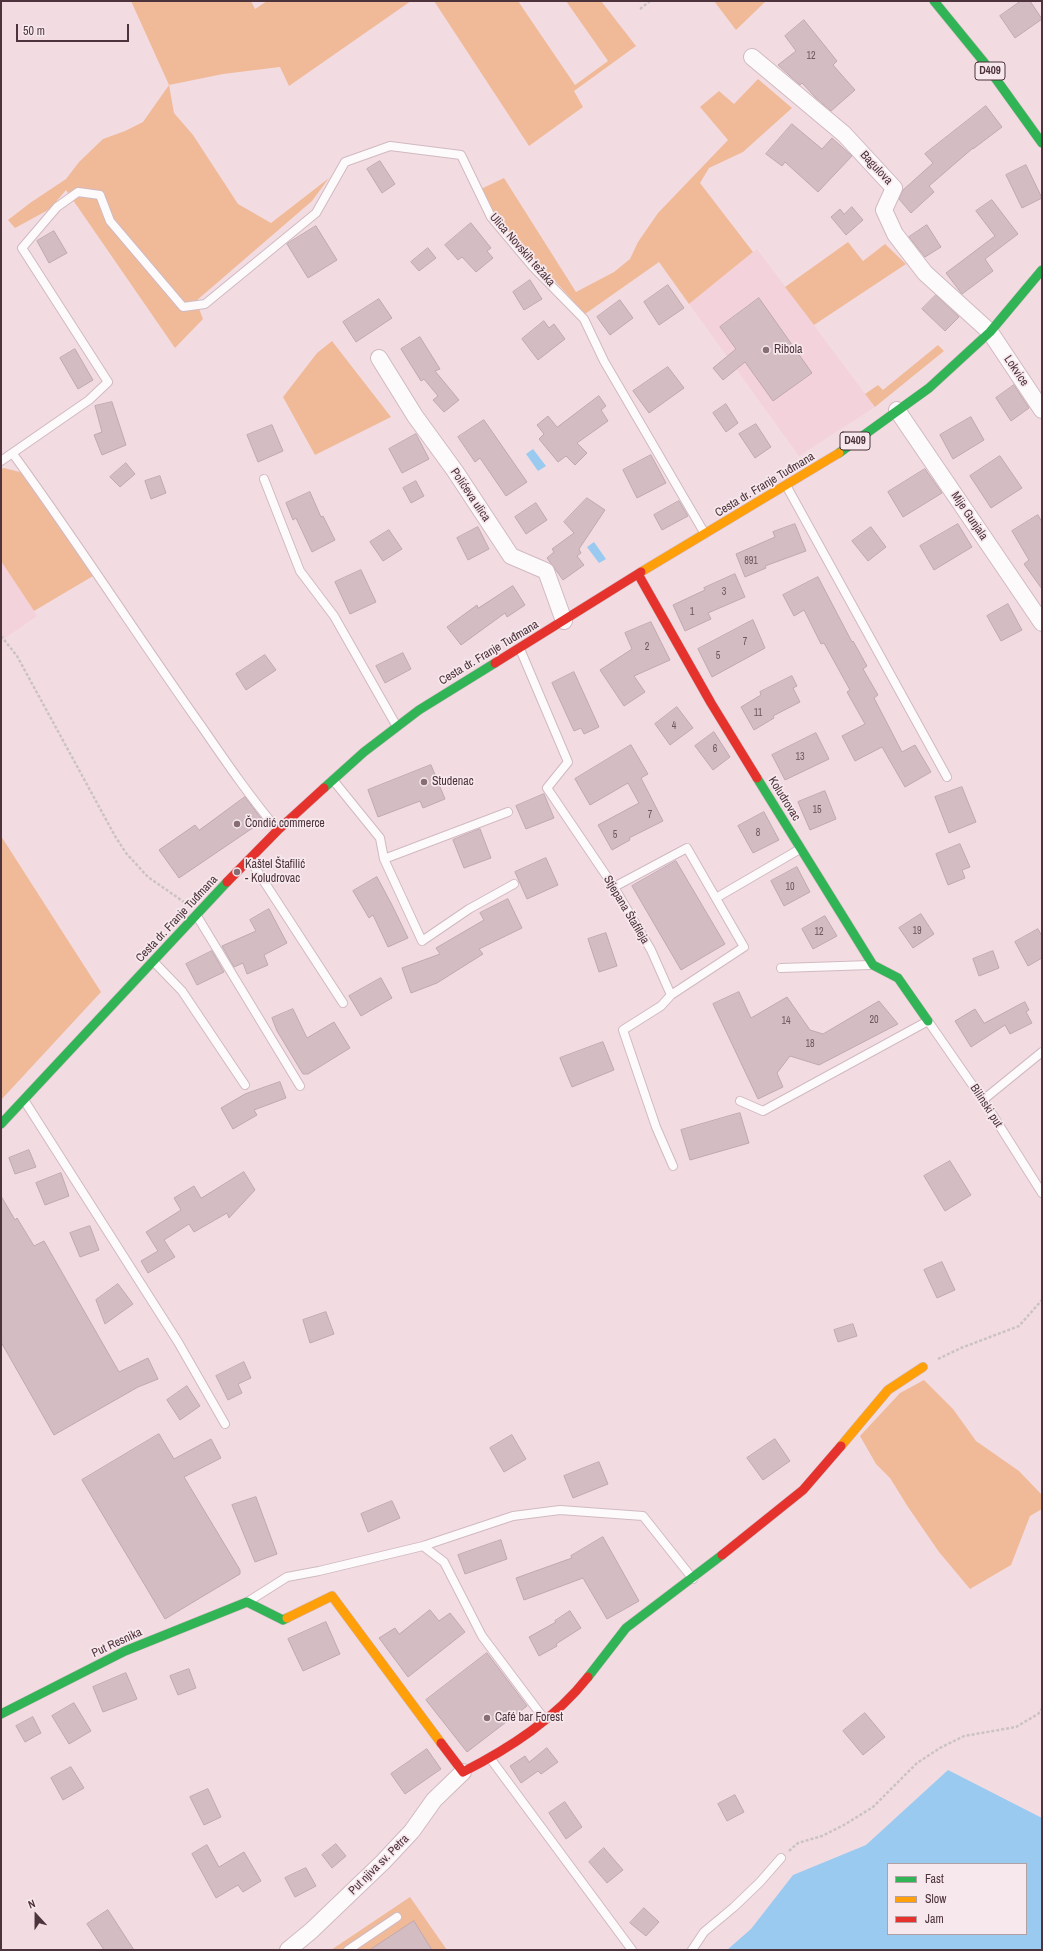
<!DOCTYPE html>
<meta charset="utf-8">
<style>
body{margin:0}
#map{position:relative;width:1043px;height:1951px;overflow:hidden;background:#f2dce2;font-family:"Archivo Narrow",sans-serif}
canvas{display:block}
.frame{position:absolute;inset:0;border:2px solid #4d333b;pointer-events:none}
.legend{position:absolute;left:887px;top:1863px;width:140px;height:72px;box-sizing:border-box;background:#f6e8ec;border:1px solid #b2a0a5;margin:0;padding:5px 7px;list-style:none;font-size:12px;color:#4d333b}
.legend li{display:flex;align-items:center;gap:8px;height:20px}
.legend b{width:20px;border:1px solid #b2a0a5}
.north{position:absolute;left:16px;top:1895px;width:40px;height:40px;-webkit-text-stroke:3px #f6e8ec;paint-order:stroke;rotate:339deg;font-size:11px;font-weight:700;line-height:16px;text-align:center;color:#4d333b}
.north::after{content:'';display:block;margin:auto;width:14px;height:18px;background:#4d333b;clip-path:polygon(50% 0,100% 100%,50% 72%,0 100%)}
.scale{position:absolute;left:16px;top:24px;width:113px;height:18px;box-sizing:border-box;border:2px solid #4d333b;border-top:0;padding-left:5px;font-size:12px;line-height:14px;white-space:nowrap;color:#4d333b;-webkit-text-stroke:3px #f6e8ec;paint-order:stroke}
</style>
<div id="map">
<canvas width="1043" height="1951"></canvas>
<div class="frame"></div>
<ul class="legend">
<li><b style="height:5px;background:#30b455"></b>Fast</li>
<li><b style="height:5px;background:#ff9f0a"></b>Slow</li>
<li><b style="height:5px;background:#e5322d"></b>Jam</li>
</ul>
<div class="north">N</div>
<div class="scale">50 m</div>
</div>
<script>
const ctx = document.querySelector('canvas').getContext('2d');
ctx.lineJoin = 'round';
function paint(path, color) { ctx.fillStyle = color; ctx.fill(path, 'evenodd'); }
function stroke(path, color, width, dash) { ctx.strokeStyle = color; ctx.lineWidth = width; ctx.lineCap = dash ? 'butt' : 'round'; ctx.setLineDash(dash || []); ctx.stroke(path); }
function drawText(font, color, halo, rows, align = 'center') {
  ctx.font = font + ' "Archivo Narrow",sans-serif'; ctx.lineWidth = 3.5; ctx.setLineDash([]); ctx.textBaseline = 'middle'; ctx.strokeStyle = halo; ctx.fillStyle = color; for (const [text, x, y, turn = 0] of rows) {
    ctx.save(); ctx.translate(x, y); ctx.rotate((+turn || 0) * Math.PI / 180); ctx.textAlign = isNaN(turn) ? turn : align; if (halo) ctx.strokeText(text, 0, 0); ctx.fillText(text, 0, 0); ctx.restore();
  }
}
paint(new Path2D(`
 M757 249 875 407 799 456 689 304Z
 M1 561 37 616 1 641Z`), '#f4d2db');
paint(new Path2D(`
 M131 1H251L255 9 267 1H411L289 86 280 67 223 74 169 85 174 113 193 135 238 204 271 223 329 178 312 201 196 301 203 319 175 348 66 190 50 209 15 228 8 220 30 203 66 179 79 162 103 139 125 131 143 122 169 85Z
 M434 1H518L575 85 608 61 566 1H601L636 46 574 91 583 107 529 146Z
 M714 1H766L736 30Z
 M758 79 792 108 743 152 709 168 700 183 753 252 689 304 659 262 585 314 494 214 481 189 504 178 576 292 614 272 630 259 638 242 658 213 728 140 700 107 719 91 734 104Z
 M848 242 863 261 885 244 906 264 814 325 785 287Z
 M332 341 391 417 315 455 283 397 317 353Z
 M938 345 944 351 875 407 865 394 878 385 883 390Z
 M4 468 20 472 28 478 93 576 34 611 1 561V469Z
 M1 836 101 992 1 1100Z
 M924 1380 953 1409 976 1441 1019 1471 1042 1495V1509L1030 1516 1011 1565 970 1589 939 1552 908 1507 890 1478 876 1464 860 1436 900 1393Z
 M410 1897 447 1950H331Z`), '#f0ba98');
paint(new Path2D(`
 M533 449 546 466 538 471 526 454Z
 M594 542 606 559 599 563 587 547Z
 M948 1770 1042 1818V1950H727L751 1929 793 1875 866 1845ZM888 1864H1026V1934H888Z`), '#9acaf0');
const building = new Path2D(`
 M1021 1H1030L1042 19 1015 38 1000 16Z
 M804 20 837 61 833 65 855 90 831 111 815 97 802 83 800 85 778 65 796 51 785 36Z
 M986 106 1002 127 973 149V148L929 186 934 192 911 213 899 199 903 190 933 163 925 154Z
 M792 124 822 149 832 138 852 156 818 192 785 162 782 166 766 154Z
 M380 161 395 184 382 193 367 169Z
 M1026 165 1042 198 1022 208 1006 175Z
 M992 200 1018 234 985 259 993 271 962 294 946 273 995 236 976 211Z
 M852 207 863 220 846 235 831 217 840 209 844 214Z
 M471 223 491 248 487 251 493 258 476 272 462 257 458 260 445 245Z
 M927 225 941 247 925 257 909 237Z
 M316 226 337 260 308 278 287 244Z
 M54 231 67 253 49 263 37 241Z
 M428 248 436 258 419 271 411 262Z
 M530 280 542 299 524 310 513 292Z
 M668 285 684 308 659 325 644 302Z
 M936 295 959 317 945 331 922 309Z
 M759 298 812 373 773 401 745 362 723 380 713 368 736 349 720 327Z
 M379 299 392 318 356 342 343 322Z
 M620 300 633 318 610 335 597 317Z
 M544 321 549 328 554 324 565 339 538 360 522 339Z
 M420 337 440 369 435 371 459 400 444 412 433 400 438 396 424 379 421 381 401 349Z
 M75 349 93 380 78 389 60 358Z
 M668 367 684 388 649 413 633 391Z
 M1014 385 1029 408 1011 421 996 398Z
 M599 396 606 406 601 410 608 421 577 443 587 453 575 465 566 456 558 462 539 439 544 434 537 425 548 416 557 427Z
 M112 402 126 445 102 455 94 435 102 432 95 406Z
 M726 404 738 423 726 432 713 413Z
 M971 417 984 440 953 459 940 435Z
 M484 420 527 482 506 496 480 458 475 462 458 437Z
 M756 424 771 447 755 458 739 434Z
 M272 425 283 451 258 462 247 435Z
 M416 434 429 459 402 473 389 449Z
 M651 455 666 483 637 498 623 470Z
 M1000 456 1022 488 991 508 970 476Z
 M126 463 135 474 120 487 110 477Z
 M925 469 942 493 903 517 888 492Z
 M160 476 166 493 151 499 145 481Z
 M416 481 424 496 411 503 403 488Z
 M310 492 321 517 323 516 335 540 312 552 296 518 293 520 286 503Z
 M587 498 605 510 579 549 581 553 577 556 584 565 563 580 547 558 554 552 552 549 574 533 564 522Z
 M679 501 688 516 662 530 654 515Z
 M536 503 547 520 526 534 515 517Z
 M1038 515 1042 522V589L1024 564 1029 560 1012 531Z
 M795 524 806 551 765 566 766 568 745 577 736 554 775 537 773 532Z
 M958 524 972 547 934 570 920 546Z
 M478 527 489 549 468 560 457 538Z
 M871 527 886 547 868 561 852 541Z
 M389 530 402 549 383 561 370 542Z
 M361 570 376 602 350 614 335 582Z
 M735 574 745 597 708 613 711 619 685 631 673 605 705 590 704 588Z
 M818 577 852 642 853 641 867 666 863 669 878 695 874 698 902 752 915 745 931 772 905 787 882 747 855 761 842 736 865 724 847 692 850 690 824 643 821 644 804 610 794 616 783 595Z
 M513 586 525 605 507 617 505 613 461 645 447 627 477 605 478 608Z
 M1008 604 1022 630 1001 641 987 616Z
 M753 620 765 648 712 677 698 649Z
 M651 622 670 660 634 676 645 692 624 706 600 670 632 649 625 633Z
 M403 653 411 669 385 683 376 666Z
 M265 655 276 670 246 690 236 674Z
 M574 672 599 727 584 734 581 728 574 731 552 683Z
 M792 676 797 686 793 688 800 702 773 716 774 718 754 730 741 707 761 695 760 692Z
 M677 707 693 728 670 745 655 724Z
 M714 732 730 757 713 770 695 746Z
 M816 733 829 759 785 780 772 755Z
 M631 745 648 774 641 778 663 821 629 838 630 840 612 850 598 825 639 803 628 783 590 805 575 779Z
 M431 765 445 799 423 808 420 801 378 817 368 790Z
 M962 787 976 822 949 833 935 797Z
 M825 791 836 819 810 830 798 802Z
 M544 794 554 818 526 829 516 806Z
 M245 797 263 821 179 878 159 850 195 825 199 830Z
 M764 812 779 840 753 853 738 826Z
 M480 829 491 858 464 868 453 840Z
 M960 844 970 867 962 870 965 878 948 885 936 854Z
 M546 858 558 885 527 899 515 872Z
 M676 861 725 944 681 970 632 886Z
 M797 867 810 892 784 906 771 881Z
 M377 877 392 905 408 938 388 947 373 915 369 918 353 891Z
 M508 899 522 928 479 949 483 954 437 983 411 993 402 968 440 954 436 948 484 920 480 913Z
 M269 909 287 943 264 955 268 965 247 974 243 963 234 967 222 946 256 931 250 920Z
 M921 914 934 934 913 948 899 928Z
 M825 916 837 936 813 949 802 929Z
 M1038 929 1042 936V958L1028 966 1015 942Z
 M606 933 617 966 599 972 588 939Z
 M212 951 224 972 197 985 186 964Z
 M993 951 999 968 979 976 973 959Z
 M381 978 392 998 361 1016 349 996Z
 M739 992 751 1018 787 997 810 1030 823 1034 879 1001 898 1024 819 1065 790 1056 777 1073 783 1087 758 1099 713 1004Z
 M1025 1002 1029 1010 1026 1012 1032 1023 1010 1034 1005 1025 971 1047 955 1021 975 1009 984 1023Z
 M293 1009 307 1038 334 1022 350 1048 308 1074H303L277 1031 272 1018Z
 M603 1042 614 1070 572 1087 560 1058Z
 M280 1082 286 1098 254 1110 257 1115 233 1129 221 1108 245 1094Z
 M740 1113 749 1143 690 1160 681 1130Z
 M29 1150 36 1167 15 1174 9 1158Z
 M950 1161 971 1195 945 1211 924 1176Z
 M244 1172 255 1190 229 1218 227 1213 194 1232 189 1224 164 1240 175 1257 148 1273 141 1261 158 1251 146 1232 181 1210 174 1198 194 1186 201 1198Z
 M61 1173 69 1196 45 1205 36 1183Z
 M1 1196 15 1220 17 1218 34 1246 44 1241 119 1372 148 1358 158 1379 138 1387 54 1435 1 1342Z
 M90 1226 99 1250 80 1257 70 1233Z
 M942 1262 955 1290 937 1298 924 1270Z
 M118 1284 133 1304 105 1324 96 1300Z
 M326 1312 334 1334 310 1343 303 1320Z
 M853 1324 857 1336 838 1342 834 1330Z
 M244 1362 251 1378 238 1384 242 1393 228 1400 216 1376Z
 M187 1386 200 1406 180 1420 167 1400Z
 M159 1434 174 1459 211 1439 221 1458 184 1477 240 1570V1574L165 1619 82 1480Z
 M512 1435 526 1459 504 1472 490 1448Z
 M775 1439 790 1461 763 1480 747 1458Z
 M599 1462 608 1484 573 1498 564 1476Z
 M256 1497 277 1554 255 1562 232 1505Z
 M392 1501 400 1518 368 1532 361 1514Z
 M603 1537 639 1601 607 1619 583 1578 524 1600 516 1578 572 1558 571 1556Z
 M501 1540 507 1559 465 1574 458 1555Z
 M430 1610 439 1621 450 1613 465 1632 408 1677 379 1638 395 1628 399 1634Z
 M570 1611 581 1628 556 1644 557 1646 539 1656 529 1637 556 1622 555 1621Z
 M326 1622 340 1654 303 1671 288 1639Z
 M487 1653 527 1706 467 1752 426 1700Z
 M189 1669 196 1688 178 1695 170 1676Z
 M126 1673 137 1699 103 1712 93 1687Z
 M74 1703 91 1731 69 1744 52 1716Z
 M865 1713 885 1737 863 1755 843 1731Z
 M33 1717 41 1733 25 1742 16 1726Z
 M547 1748 558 1762 541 1774 538 1771 521 1783 510 1766 525 1756 529 1762Z
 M427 1749 441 1769 405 1794 391 1774Z
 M71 1767 84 1788 63 1800 51 1778Z
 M208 1789 221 1817 204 1825 190 1797Z
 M735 1795 744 1812 727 1821 718 1804Z
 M565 1802 582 1827 566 1839 549 1813Z
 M336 1844 346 1856 332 1868 322 1855Z
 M207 1845 219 1867 244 1852 261 1881 243 1892 238 1885 216 1898 192 1854Z
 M604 1848 623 1870 607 1883 589 1862Z
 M306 1868 316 1886 295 1897 285 1878Z
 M644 1908 659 1922 646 1936 630 1923Z
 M108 1910 134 1950H104L87 1924Z
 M414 1921 432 1950H370Z`);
paint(building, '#d3bdc3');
stroke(building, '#bfa9b0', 1);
const lane = new Path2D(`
 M13 454C78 543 138 637 202 727 226 762 250 797 277 829
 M1 461 89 400 108 382 22 248 57 207 78 192 100 195 110 221 183 307 205 304 316 213 345 162 390 146 461 155 491 217 533 267 584 319 604 361 705 534
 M264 479 300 571 334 616 396 725
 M787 487 947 777
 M520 649 568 762 547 788 614 887 651 950 671 995 661 1006 623 1030 656 1127 673 1166
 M333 780 380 838 384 859 422 941 469 909 514 884
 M384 859 508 812
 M250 860 343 1003
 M614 887 687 848 744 947 671 995
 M716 898 800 849
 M197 916 300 1086
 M154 962 182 991 245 1085
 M781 968 870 965
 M24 1100 178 1342 225 1424
 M983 1100 1042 1052
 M740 1101 763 1111 928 1021 987 1106 1042 1193
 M423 1546 444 1562 482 1636 545 1720
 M249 1601 287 1577 319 1571 423 1546 513 1516 560 1510 643 1516 693 1579
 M490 1758 632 1950
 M348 1950 397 1917
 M692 1950 704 1932 734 1907 760 1882 781 1858`);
const street = new Path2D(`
 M752 57 844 134 894 188 884 210 895 234 925 273 990 332 1042 410
 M379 358 415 416 455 471 511 556 546 571 564 621
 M897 410 1042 623
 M288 1950 311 1931 383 1862 412 1831 434 1800 463 1772`);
const fast = new Path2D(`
 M934 1 983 61 1042 143
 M839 453 929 388 990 332 1042 270
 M757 778 873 965 898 978 928 1021
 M324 788 364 752 419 710 495 663
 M1 1124 227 882
 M588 1677 626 1628 722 1555
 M1 1714 125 1651 247 1602 283 1620 287 1618`);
const slow = new Path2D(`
 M641 572 839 453
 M841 1446 888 1390 923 1367
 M287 1618 332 1596 441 1743`);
const jam = new Path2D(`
 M638 574 711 703 757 778
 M495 663 641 572
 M227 882 278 830 324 788
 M722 1555 803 1490 841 1446
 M441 1743 463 1772C510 1748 555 1719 588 1677`);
stroke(lane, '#d1b9c0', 10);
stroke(street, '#d1b9c0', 18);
stroke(fast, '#d1b9c0', 10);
stroke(slow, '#d1b9c0', 10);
stroke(jam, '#d1b9c0', 10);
stroke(new Path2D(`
 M640 9 650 1
 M1 636 17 656 115 836 126 853 148 877 184 902
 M938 1359 961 1348 1019 1326 1042 1300
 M789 1851 798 1843 822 1836 844 1825 873 1807 917 1763 940 1748 964 1736 1016 1727 1038 1714 1042 1709`), '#cbc2c4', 2.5, [3, 2]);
stroke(lane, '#fdfafb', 8);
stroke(street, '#fdfafb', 16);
stroke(fast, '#30b455', 9);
stroke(slow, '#ff9f0a', 9);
stroke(jam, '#e5322d', 9);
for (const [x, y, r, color] of [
 [766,350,4,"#876e75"],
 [424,782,4,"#876e75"],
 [237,824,4,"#876e75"],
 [237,872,4,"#876e75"],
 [487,1718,4,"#876e75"]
]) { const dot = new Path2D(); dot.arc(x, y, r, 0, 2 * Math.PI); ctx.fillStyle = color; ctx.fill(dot); stroke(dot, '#f6e8ec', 1.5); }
drawText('10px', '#6e565d', null, [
 ["12",811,56],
 ["891",751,561],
 ["3",724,592],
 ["1",692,612],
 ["7",745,642],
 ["2",647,647],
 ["5",718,656],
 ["11",758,713],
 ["4",674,726],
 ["6",715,749],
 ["13",800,757],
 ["15",817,810],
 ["7",650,815],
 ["8",758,833],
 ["5",615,835],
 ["10",790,887],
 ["19",917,931],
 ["12",819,932],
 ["20",874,1020],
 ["14",786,1021],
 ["18",810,1044]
]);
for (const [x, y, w] of [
 [990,71,30],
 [855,441,30]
]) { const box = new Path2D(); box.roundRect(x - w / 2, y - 9, w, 18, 3); ctx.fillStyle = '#f6e8ec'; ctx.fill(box); stroke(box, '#4d333b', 1); }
drawText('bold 11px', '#4d333b', null, [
 ["D409",990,71],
 ["D409",855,441]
]);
drawText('12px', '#4d333b', '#f6e8ec', [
 ["Bagulova",876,168,47],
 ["Ulica Novskih težaka",522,250,49],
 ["Lokvice",1016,371,56],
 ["Cesta dr. Franje Tuđmana",765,485,-31],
 ["Polićeva ulica",470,495,56],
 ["Mije Gunjala",969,516,56],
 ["Cesta dr. Franje Tuđmana",489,653,-31],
 ["Koludrovac",784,799,58],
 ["Stjepana Štafileja",626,910,59],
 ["Cesta dr. Franje Tuđmana",177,919,-47],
 ["Bilinski put",986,1106,57],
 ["Put Resnika",117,1643,-25],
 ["Put njiva sv. Petra",379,1865,-45]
]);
drawText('12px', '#4d333b', '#f6e8ec', [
 ["Ribola",774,350],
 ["Studenac",432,782],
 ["Čondić commerce",245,824],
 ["Kaštel Štafilić",245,865],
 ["- Koludrovac",245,879],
 ["Café bar Forest",495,1718]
], 'left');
</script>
